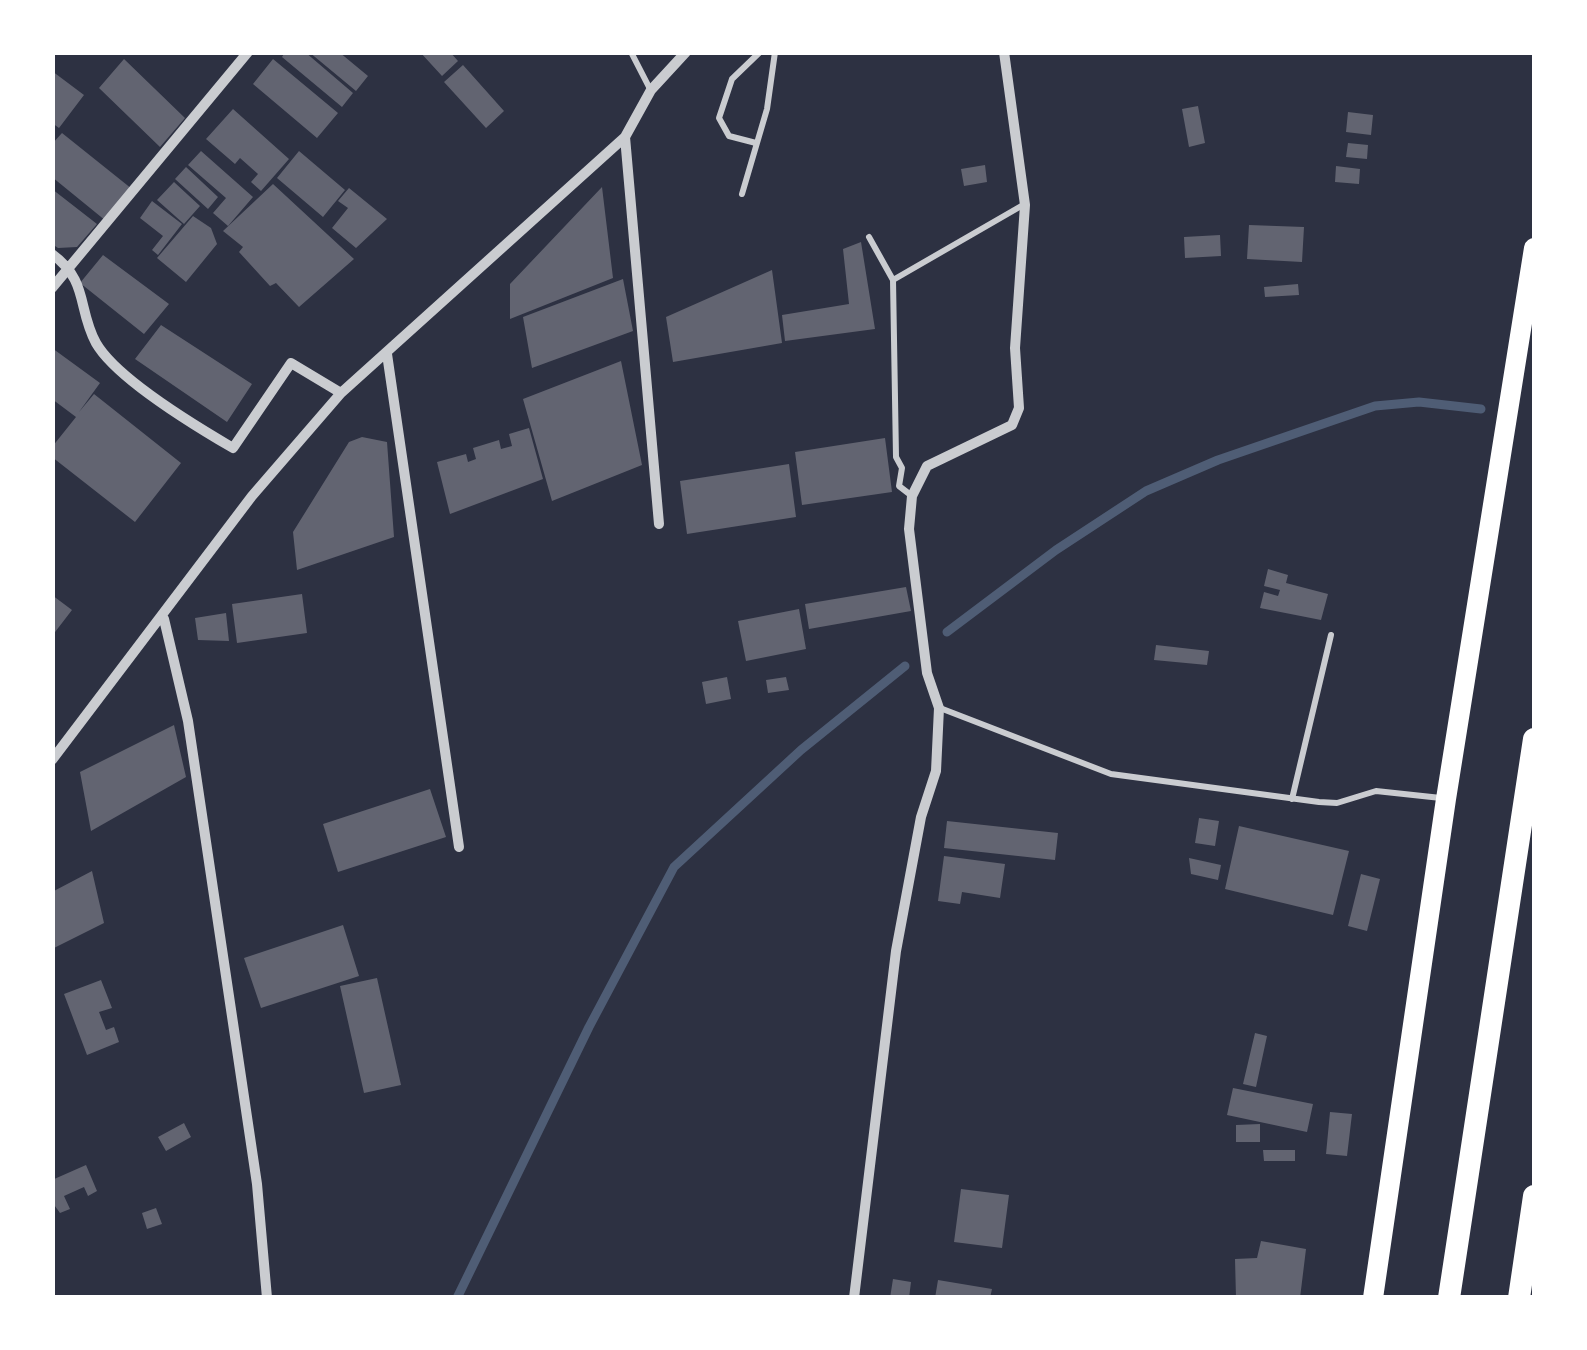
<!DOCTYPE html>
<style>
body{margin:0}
#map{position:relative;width:1587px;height:1350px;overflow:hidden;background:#2d3142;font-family:"Titillium Web",sans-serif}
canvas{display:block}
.frame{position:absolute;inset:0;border:55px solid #fff;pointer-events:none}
</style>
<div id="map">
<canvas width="1587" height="1350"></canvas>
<div class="frame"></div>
</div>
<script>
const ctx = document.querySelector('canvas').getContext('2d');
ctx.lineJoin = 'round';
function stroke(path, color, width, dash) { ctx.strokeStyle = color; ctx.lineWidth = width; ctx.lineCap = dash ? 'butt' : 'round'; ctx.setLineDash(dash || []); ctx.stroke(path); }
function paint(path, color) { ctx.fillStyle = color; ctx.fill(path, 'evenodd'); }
stroke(new Path2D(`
 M947 632 1056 550 1146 491 1218 460 1375 406 1419 402 1481 409
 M457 1298 589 1027 674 867 801 750 905 666`), '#4f5d75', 9);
paint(new Path2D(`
 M285 52H305L353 93 342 107 282 57Z
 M309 52H339L368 76 356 91Z
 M420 52H450L458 61 442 76Z
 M124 59 185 118 160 147 99 88Z
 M273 59 338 113 317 138 253 84Z
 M463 65 504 111 486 128 444 82Z
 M52 71 84 95 59 128 52 123Z
 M1198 106 1205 143 1189 147 1182 109Z
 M233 109 289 159 261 191 251 182 258 174 240 158 235 164 206 139Z
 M1348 112 1373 115 1371 135 1346 132Z
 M62 133 132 189 106 221 52 177V144Z
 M1348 143 1368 145 1367 159 1346 157Z
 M201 151 253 197 228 226 213 213 226 198 188 165Z
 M299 151 345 190 323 217 277 178Z
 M985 165 987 182 964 186 961 169Z
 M1336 166 1360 169 1359 184 1335 182Z
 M186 167 218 197 208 209 175 179Z
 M174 182 200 206 184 224 157 200Z
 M273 184 354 259 299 307 276 283 270 286 239 252 243 247 223 231Z
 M602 187 613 278 510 319V284Z
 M349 188 387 219 356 248 332 228 348 208 338 201Z
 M52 189 97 224 77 247 58 248 52 244Z
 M152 201 182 224 158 255 152 250 163 236 140 218Z
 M193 216 211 228 217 244 186 282 157 258Z
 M1249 225 1304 227 1302 262 1247 259Z
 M1220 235 1221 256 1185 258 1184 237Z
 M861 242 875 329 785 341 782 315 849 304 843 249Z
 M103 255 169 304 144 334 80 283Z
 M772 270 782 343 673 362 666 317Z
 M623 279 633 331 532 368 523 317Z
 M1298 284 1299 295 1265 297 1264 287Z
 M161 325 252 384 227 422 135 359Z
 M52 348 100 383 79 412 94 394 181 463 135 522 52 457V447L76 417 52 399Z
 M621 361 642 465 552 501 523 399Z
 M529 428 543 479 450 514 437 462 466 454 468 462 476 459 473 448 499 440 501 449 512 446 509 434Z
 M362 437 387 442 394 537 297 570 293 532 349 442Z
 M885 438 892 492 802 505 795 452Z
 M789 464 796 517 687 534 680 481Z
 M1268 569 1288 575 1286 583 1328 594 1321 620 1260 608 1264 592 1278 596 1280 590 1264 586Z
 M906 587 911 611 809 629 805 604Z
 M302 594 307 633 237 643 232 604Z
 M52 595 72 610 52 636Z
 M799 609 806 649 746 661 738 621Z
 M226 613 229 641 198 640 195 618Z
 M1156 645 1209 651 1207 665 1154 660Z
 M727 677 731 699 706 704 702 682Z
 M786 677 789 690 768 693 766 680Z
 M174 725 186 777 91 831 80 772Z
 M430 789 446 837 338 872 323 824Z
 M1199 818 1219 821 1215 846 1195 843Z
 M947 821 1058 833 1055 860 944 848Z
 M1239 826 1349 851 1333 915 1225 889Z
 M944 856 1005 864 1000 898 962 892 960 904 938 901Z
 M1189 858 1221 865 1218 880 1191 874Z
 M92 871 104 923 52 949V892Z
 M1361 874 1380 879 1367 931 1348 926Z
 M343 925 359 976 261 1008 244 958Z
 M377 978 401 1085 364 1093 340 986Z
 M101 980 112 1008 99 1012 106 1030 114 1027 119 1042 87 1055 64 994Z
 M1255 1033 1267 1036 1256 1087 1243 1084Z
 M1233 1088 1313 1104 1307 1132 1227 1115Z
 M1330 1112 1352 1114 1347 1156 1326 1154Z
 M184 1123 191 1137 166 1151 158 1137Z
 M1260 1124V1142H1236V1125Z
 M1263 1150H1295V1161H1264Z
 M86 1165 97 1191 88 1196 84 1187 64 1196 70 1209 60 1213 52 1202V1180Z
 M961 1189 1009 1195 1002 1248 954 1242Z
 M156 1208 162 1224 147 1229 142 1213Z
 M1261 1241 1306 1249 1300 1298H1236L1235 1259 1257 1258Z
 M893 1279 911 1282 909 1298H890Z
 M938 1280 992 1289 990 1298H935Z`), '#626471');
stroke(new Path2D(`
 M631 52 650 89
 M756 143 729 136 719 118 732 79 760 52
 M742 194 767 109 775 52
 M869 237 893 280 896 457 902 468 899 486 912 496
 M893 280 1023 205
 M940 708 1111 774 1319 802 1337 803 1376 791 1441 798
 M1292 799 1331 635`), '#caccd0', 6);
stroke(new Path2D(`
 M625 137 659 524
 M52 254C89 281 77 308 96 343 116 378 197 427 233 448L291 363 341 393
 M52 288 248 52
 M387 354 459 847
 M164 619 188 721 257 1184 267 1298
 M52 760 252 496 341 393 625 137 651 90 686 52
 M854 1298 896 951 921 817 936 771 939 708 927 673 909 529 912 496 927 466 1012 425 1019 408 1015 348 1025 205 1004 52`), '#caccd0', 10);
stroke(new Path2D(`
 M1373 1298 1446 799 1534 248`), '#fff', 20);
stroke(new Path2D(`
 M1449 1298 1534 739
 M1519 1298 1534 1196`), '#fff', 22);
</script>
